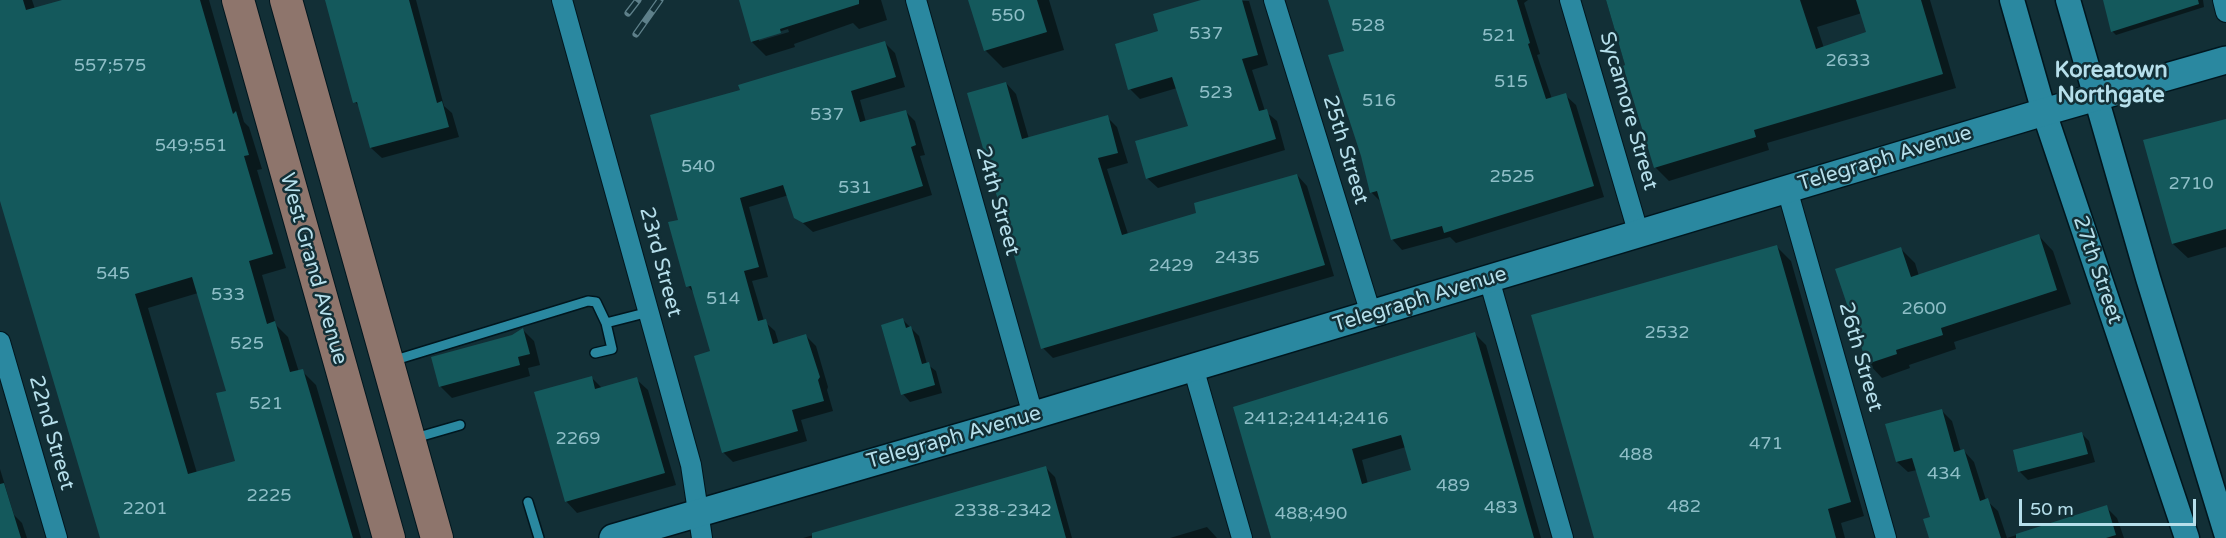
<!DOCTYPE html>
<style>
body{margin:0}
#map{position:relative;width:2226px;height:538px;overflow:hidden;background:#122f36;font-family:"Varela Round",sans-serif}
canvas{display:block}
.scale{position:absolute;left:2019px;top:499px;width:177px;height:27px;box-sizing:border-box;border:3px solid #b6dfeb;border-top:0;padding-left:8px;font-size:18px;line-height:21px;white-space:nowrap;color:#b6dfeb;-webkit-text-stroke:4px #122f36;paint-order:stroke}
</style>
<div id="map">
<canvas width="2226" height="538"></canvas>
<div class="scale">50 m</div>
</div>
<script>
const ctx = document.querySelector('canvas').getContext('2d');
ctx.lineJoin = 'round';
function paint(path, color) { ctx.fillStyle = color; ctx.fill(path, 'evenodd'); }
function stroke(path, color, width, dash) { ctx.strokeStyle = color; ctx.lineWidth = width; ctx.lineCap = dash ? 'butt' : 'round'; ctx.setLineDash(dash || []); ctx.stroke(path); }
function drawText(font, color, halo, rows, align = 'center') {
  ctx.font = font + ' "Varela Round",sans-serif'; ctx.lineWidth = 5; ctx.setLineDash([]); ctx.textBaseline = 'middle'; ctx.strokeStyle = halo; ctx.fillStyle = color; for (const [text, x, y, turn = 0] of rows) {
    ctx.save(); ctx.translate(x, y); ctx.rotate((+turn || 0) * Math.PI / 180); ctx.textAlign = isNaN(turn) ? turn : align; if (halo) ctx.strokeText(text, 0, 0); ctx.fillText(text, 0, 0); ctx.restore();
  }
}
paint(new Path2D(`
 M0 0H32L35 9 62 2V0H209L244 122 249 127 262 169 257 170 286 268 262 275 276 325 288 337 299 372 302 371 316 385 361 538H101L0 193ZM198 293 227 392 237 462 197 473 148 308Z
 M326 0H416L444 106 452 113 459 137 382 158 371 148 360 107 355 102Z
 M740 0H881L887 20 859 29 853 23 794 44 795 47 766 56 752 42ZM788 29 789 32 759 41V38Z
 M970 0H1049L1064 50 1003 68 985 50Z
 M1207 0 1249 1 1268 65 1252 70 1265 111 1277 121 1285 150 1158 188 1147 178 1190 127 1177 88 1140 99 1130 89 1160 32Z
 M1329 0H1528L1524 3 1540 54 1537 55 1552 99 1565 95 1576 105 1604 197 1456 243 1450 237 1402 250 1392 239 1382 203 1371 192 1345 52Z
 M1606 0H1930L1956 88 1767 143 1769 150 1669 181 1655 167ZM1862 13 1868 33 1824 48 1817 27Z
 M2105 0H2203L2204 7 2116 35 2112 31Z
 M885 43 895 53 905 87 860 100 866 122 905 111 915 121 925 155 920 156 932 195 813 232 796 217 789 195 749 207 768 277 752 281 764 321 775 331 779 344 806 336 816 346 828 387 827 390 833 411 801 420 807 441 733 462 723 452 712 352 694 293 688 286 680 221 742 91Z
 M1006 83 1016 94 1029 139 1107 117 1117 127 1128 163 1107 169 1128 234 1198 214 1297 175 1307 186 1334 276 1053 358 1043 348Z
 M2226 121V247L2188 258 2173 244Z
 M2039 236 2053 251 2071 304 1954 342 1956 349 1909 365 1910 368 1882 378 1868 363 1901 249 1915 263 1919 276Z
 M1777 247 1791 261 1864 516 1841 523 1845 538H1596Z
 M903 320 919 336 927 364 936 371 942 393 910 402 903 394Z
 M523 330 534 341 540 365 528 368 530 376 452 398 440 386Z
 M1475 334 1486 345 1541 538H1271L1235 408ZM1406 447 1413 471 1368 484 1362 460Z
 M592 378 602 388 636 379 648 390 676 485 577 513 566 501Z
 M1941 410 1952 421 1961 452 1964 451 1974 462 1986 500 1998 511 2007 538H1931L1932 518 1917 470 1908 472 1897 462Z
 M2081 433 2089 441 2095 462 2028 480 2020 472 2014 451Z
 M1046 468 1055 477 1072 538H803Z
 M0 469 14 515 22 523 27 538H0Z
 M2106 507 2117 518 2124 538H2007Z
 M1207 527 1217 538H1170Z`), '#0007');
paint(new Path2D(`
 M0 0H23L26 10 62 0H200L233 114 236 111 249 155 244 156 273 254 249 261 267 324 275 321 290 372 303 369 353 538H100L0 201ZM192 277 226 391 216 393 235 461 188 474 135 294Z
 M325 0H409L437 103 442 101 449 127 370 148 357 102 353 103Z
 M739 0H859V4L780 29 781 33 751 42Z
 M968 0H1037L1047 32 984 51Z
 M1201 0H1242L1258 55 1242 59 1259 111 1267 109 1276 139 1146 179 1135 141 1188 126 1172 77 1128 90 1115 44 1158 31 1153 14Z
 M1328 0H1517L1530 43 1528 44 1546 99 1566 93 1594 186 1444 233 1442 226 1391 240 1377 191 1370 193 1361 156 1328 55 1344 51Z
 M1606 0H1800L1816 49 1866 32 1856 0H1921L1943 74 1754 130 1756 137 1654 168 1623 66 1625 65Z
 M2103 0H2198L2199 4 2111 32Z
 M885 41 896 77 851 91 860 122 906 110 916 145 911 147 923 186 803 223 794 218 783 185 740 198 759 267 744 271 758 321 766 319 773 344 806 334 820 377 818 380 824 401 792 410 798 431 722 453 694 356 710 351 691 286 686 287 668 222 678 220 650 115 740 90 738 85Z
 M1006 82 1022 139 1108 115 1118 153 1098 158 1122 235 1196 213 1194 203 1297 174 1325 265 1041 349 967 93Z
 M2226 119V229L2172 244 2143 140Z
 M2039 234 2057 290 1941 328 1943 335 1896 350 1897 354 1867 364 1835 269 1901 247 1911 277Z
 M1777 245 1851 502 1828 509 1836 538H1594L1531 315Z
 M903 318 906 328 911 326 922 364 929 362 935 385 901 395 881 325Z
 M523 328 530 354 518 357 520 365 439 387 431 357 512 335Z
 M1475 332 1534 538H1271L1233 407ZM1401 435 1411 470 1362 484 1352 449Z
 M592 376 595 389 637 377 665 473 565 502 534 392Z
 M1942 409 1954 452 1964 449 1980 501 1988 498 2001 538H1929L1923 519 1930 517 1912 458 1896 462 1885 424Z
 M2082 432 2088 454 2018 472 2013 450Z
 M1046 466 1066 538H812V533Z
 M4 483 21 538H0V484Z
 M2107 505 2116 535 2106 538H2016V534Z`), '#14595c');
const service = new Path2D(`
 M595 353 612 349 606 323 649 312
 M392 361 588 301 596 302 606 323
 M415 438 460 425
 M528 502 539 538`);
const minor = new Path2D(`
 M562 0 691 465 702 538
 M916 0 1033 415
 M1274 0 1371 314
 M1570 0 1639 235
 M2223 0 2226 12
 M1787 189 1886 538
 M1489 279 1563 538
 M0 342 57 538
 M1193 367 1242 538`);
const tertiary = new Path2D(`
 M2012 0 2044 112 2187 538
 M2068 0 2148 278 2226 533`);
const secondary = new Path2D(`
 M613 538 1008 423 2044 112 2226 60`);
const primary = new Path2D(`
 M238 0 389 538
 M286 0 437 538`);
stroke(service, '#00161e', 12);
stroke(minor, '#00161e', 22);
stroke(tertiary, '#00161e', 27);
stroke(secondary, '#00161e', 30);
stroke(primary, '#00161e', 34);
stroke(service, '#2a88a0', 9);
stroke(minor, '#2a88a0', 20);
stroke(tertiary, '#2a88a0', 24);
stroke(secondary, '#2a88a0', 27);
stroke(primary, '#8e756c', 32);
const rail = new Path2D(`
 M628 13 638 0
 M636 34 660 0`);
stroke(rail, '#5e808a', 7);
stroke(rail, '#122f36', 4.5, [14]);
drawText('18px', '#8ebec7', null, [
 ["550",1008,16],
 ["528",1368,26],
 ["537",1206,34],
 ["521",1499,36],
 ["2633",1848,61],
 ["557;575",110,66],
 ["515",1511,82],
 ["523",1216,93],
 ["516",1379,101],
 ["537",827,115],
 ["549;551",191,146],
 ["540",698,167],
 ["2525",1512,177],
 ["2710",2191,184],
 ["531",855,188],
 ["2435",1237,258],
 ["2429",1171,266],
 ["545",113,274],
 ["533",228,295],
 ["514",723,299],
 ["2600",1924,309],
 ["2532",1667,333],
 ["525",247,344],
 ["521",266,404],
 ["2412;2414;2416",1316,419],
 ["2269",578,439],
 ["471",1766,444],
 ["488",1636,455],
 ["434",1944,474],
 ["489",1453,486],
 ["2225",269,496],
 ["482",1684,507],
 ["483",1501,508],
 ["2201",145,509],
 ["2338-2342",1003,511],
 ["488;490",1311,514]
]);
drawText('21px', '#b6dfeb', '#122f36', [
 ["Sycamore Street",1628,111,74],
 ["25th Street",1345,150,73],
 ["Telegraph Avenue",1885,159,-17],
 ["24th Street",997,201,74],
 ["23rd Street",660,262,75],
 ["West Grand Avenue",313,269,74],
 ["27th Street",2097,270,71],
 ["Telegraph Avenue",1420,300,-17],
 ["26th Street",1860,357,74],
 ["22nd Street",51,433,74],
 ["Telegraph Avenue",954,438,-16]
]);
drawText('bold 22px', '#b6dfeb', '#122f36', [
 ["Koreatown",2111,71],
 ["Northgate",2111,96]
]);
</script>
